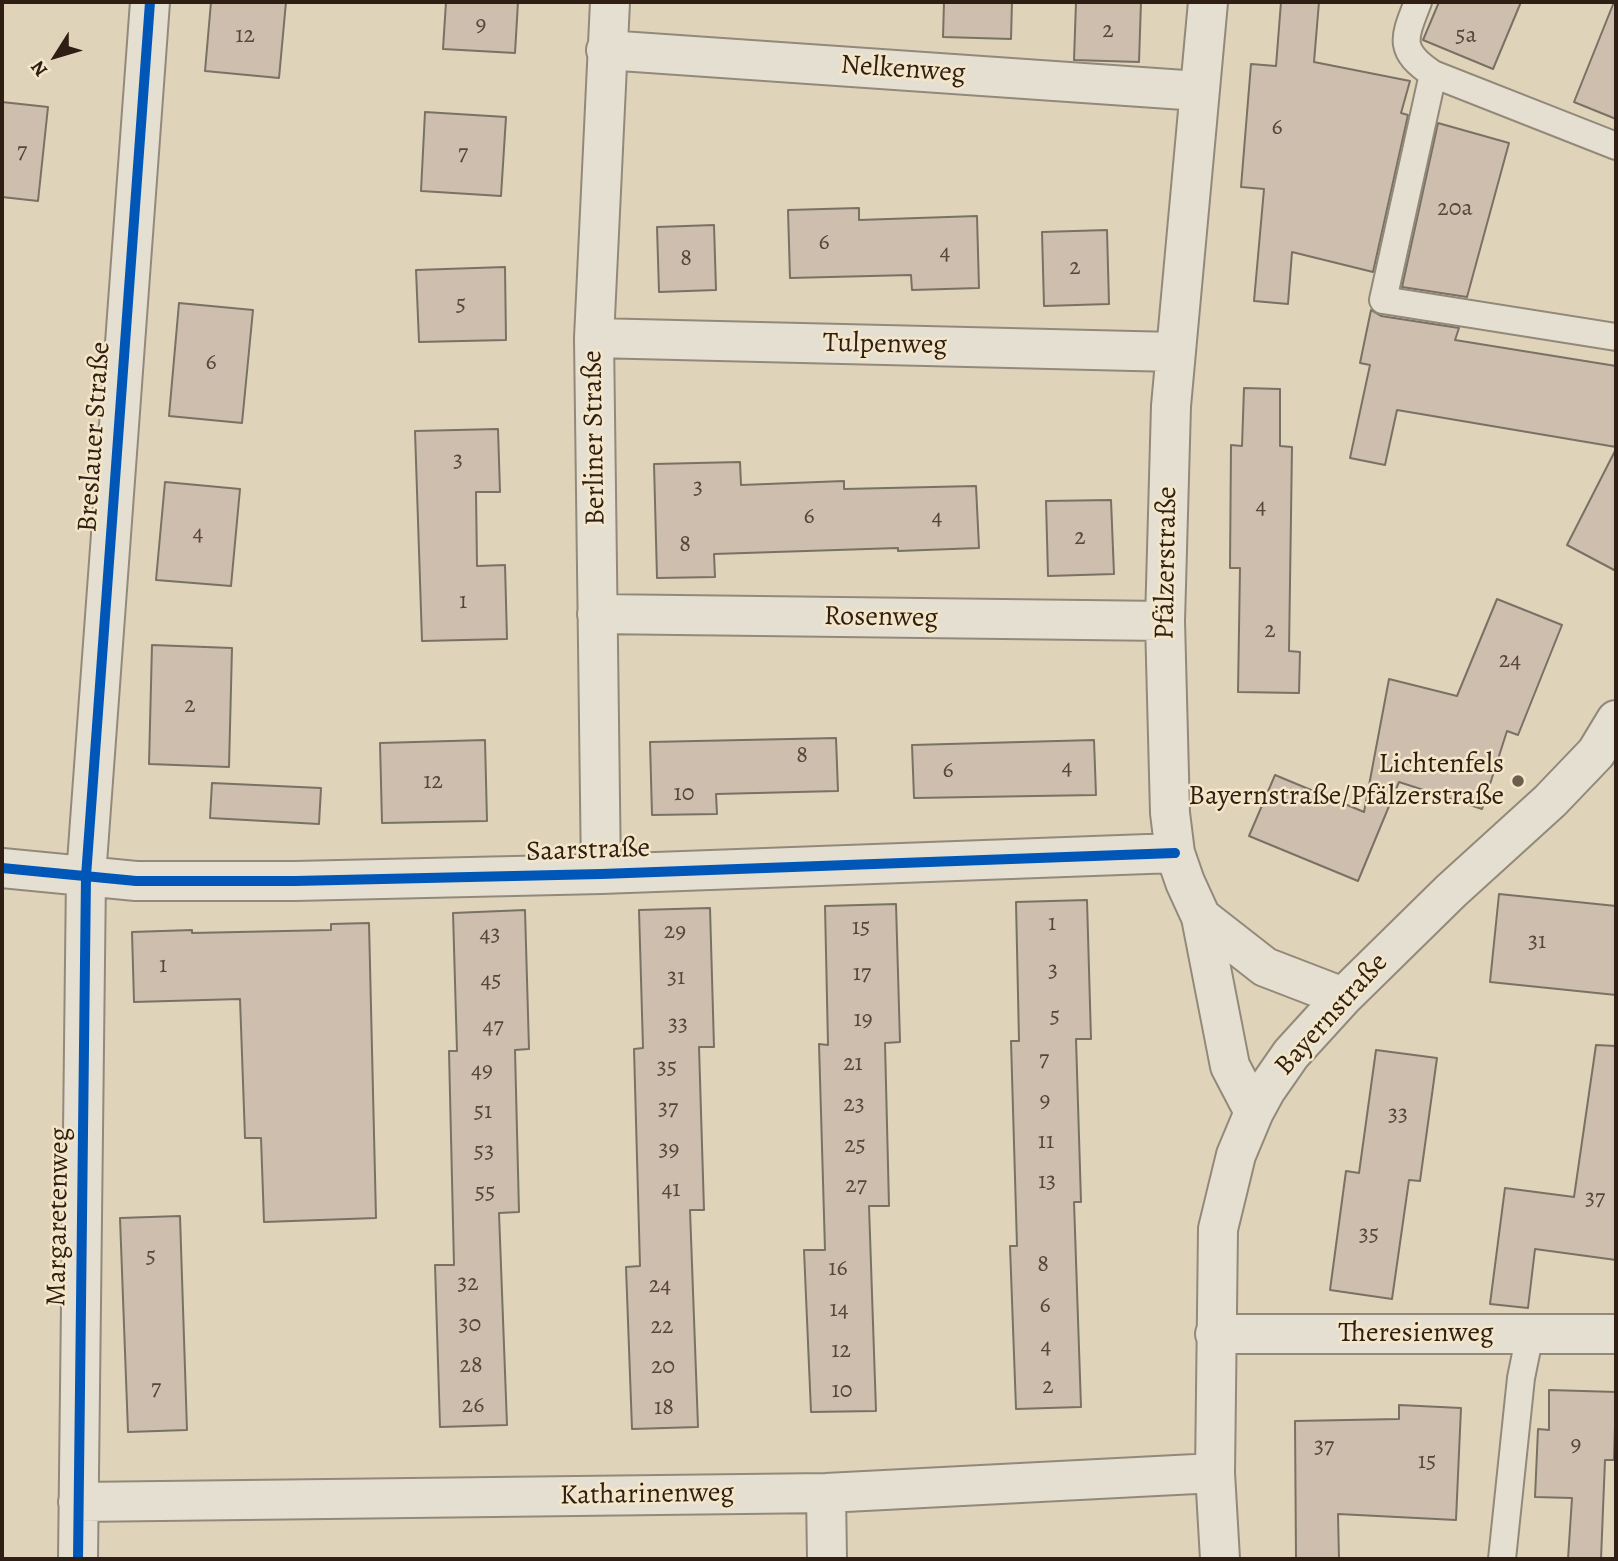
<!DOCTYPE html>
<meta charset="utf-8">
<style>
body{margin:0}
#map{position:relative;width:1618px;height:1561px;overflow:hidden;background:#dfd3ba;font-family:Alegreya,serif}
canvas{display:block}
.frame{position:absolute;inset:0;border:4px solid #2f1e14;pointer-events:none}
.north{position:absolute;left:21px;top:21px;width:70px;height:70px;-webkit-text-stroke:5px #f4e6c8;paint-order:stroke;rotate:233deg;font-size:19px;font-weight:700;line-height:28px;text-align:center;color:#2f1e14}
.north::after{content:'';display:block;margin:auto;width:24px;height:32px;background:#2f1e14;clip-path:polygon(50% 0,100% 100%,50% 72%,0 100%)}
</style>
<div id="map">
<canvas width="1618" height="1561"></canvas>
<div class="frame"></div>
<div class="north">N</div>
</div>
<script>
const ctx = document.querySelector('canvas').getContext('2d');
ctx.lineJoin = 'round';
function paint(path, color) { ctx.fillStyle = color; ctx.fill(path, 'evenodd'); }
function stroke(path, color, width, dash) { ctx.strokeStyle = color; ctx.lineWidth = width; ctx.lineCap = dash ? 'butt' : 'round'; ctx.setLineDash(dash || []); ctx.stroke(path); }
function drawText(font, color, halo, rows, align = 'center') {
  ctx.font = font + ' Alegreya,serif'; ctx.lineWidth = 5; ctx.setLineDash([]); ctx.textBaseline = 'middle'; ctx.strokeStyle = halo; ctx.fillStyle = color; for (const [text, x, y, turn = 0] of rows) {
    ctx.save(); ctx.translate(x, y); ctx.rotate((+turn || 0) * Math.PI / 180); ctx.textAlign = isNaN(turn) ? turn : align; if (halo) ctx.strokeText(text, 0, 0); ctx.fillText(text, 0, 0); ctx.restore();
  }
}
const building = new Path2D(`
 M211 2H286L279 78 205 71Z
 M446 2H518L515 53 443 49Z
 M944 2H1012L1011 39 943 37Z
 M1076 2H1141L1139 62 1074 60Z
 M1281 2H1319L1314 62 1410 81 1401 113 1408 115 1373 272 1292 252 1288 304 1254 301 1264 189 1241 187 1251 64 1276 66Z
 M1439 2H1521L1493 69 1423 40Z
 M1614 2H1616V119L1574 102Z
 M2 102 48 107 38 201 2 197Z
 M425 112 506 117 501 196 421 191Z
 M1438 123 1509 143 1467 297 1402 287Z
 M859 208V220L977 216 979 288 912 290 911 275 790 278 788 210Z
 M714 225 716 290 659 292 657 227Z
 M1107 230 1109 304 1044 306 1042 232Z
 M505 267 506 340 419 342 416 270Z
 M179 303 253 310 242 423 169 416Z
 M1371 310 1381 316 1459 328 1455 340 1616 366V447L1397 410 1385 465 1350 458 1370 365 1360 363Z
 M1244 388 1280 389V446L1292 447 1289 651 1300 652 1299 693 1238 692 1240 568H1230L1231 445 1242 446Z
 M498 429 500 492H476L477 566 505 565 507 639 422 641 415 431Z
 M1616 449V571L1567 545Z
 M740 462 741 485 844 481V489L976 486 979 548 898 551V548L714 554 715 577 657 578 654 464Z
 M165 482 240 489 231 586 156 580Z
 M1111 500 1114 574 1048 576 1046 501Z
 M1497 599 1562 625 1518 735 1507 731 1482 809 1399 782 1358 881 1249 836 1275 775 1364 812 1389 679 1457 696Z
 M152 645 232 648 229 767 149 764Z
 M836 738 838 791 716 794 717 814 652 815 650 742Z
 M485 740 487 821 382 823 380 743Z
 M1094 740 1096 795 914 798 912 745Z
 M212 783 321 788 319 824 210 818Z
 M1499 894 1616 906V995L1490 982Z
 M1087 900 1091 1039H1076L1081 1202H1074L1081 1407 1016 1409 1010 1246H1017L1011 1041H1019L1016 902Z
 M896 904 900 1042 885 1043 889 1206H869L876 1411 811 1412 804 1250H825L819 1044 828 1045 825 906Z
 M710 908 714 1047H699L704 1210H690L698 1427 632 1429 626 1267 640 1266 634 1049 643 1048 639 910Z
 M525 910 529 1049 515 1050 519 1212 499 1213 507 1425 440 1427 435 1265H454L449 1051H457L453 913Z
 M369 923 376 1218 264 1222 261 1138H245L240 999 134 1002 132 932 192 930V933L331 930V924Z
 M1596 1045 1616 1046V1260L1535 1249 1528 1308 1490 1304 1505 1188 1574 1197Z
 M1376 1050 1437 1058 1420 1181 1409 1180 1392 1299 1330 1290 1346 1171 1359 1173Z
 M180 1216 187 1430 128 1432 120 1218Z
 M1549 1390 1616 1392 1614 1460H1605L1601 1559H1568L1572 1498 1535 1497 1538 1429 1549 1430Z
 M1399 1405 1461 1408 1456 1520 1338 1514 1339 1559H1296L1295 1421 1399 1419Z`);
paint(building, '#cebeae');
stroke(building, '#797164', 2);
const lane = new Path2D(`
 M1418 2C1404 38 1397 50 1433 74L1616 146
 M1433 74 1383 300 1616 337
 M1502 1559 1521 1378 1530 1334`);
const street = new Path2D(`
 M1208 2 1171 406 1165 621 1170 813 1175 853 1185 882 1201 917 1230 1066 1254 1112
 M606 50 1199 91
 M594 338 1175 352
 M597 614 1165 621
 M2 868 136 881H295L601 874 1175 853
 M601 874 594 338 610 2
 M1201 917 1265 967 1343 997
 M1215 1334H1616
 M826 1493 827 1559
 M78 1502 826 1493 1215 1473
 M78 1559 86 876 150 2
 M1220 1559 1215 1473 1218 1229 1236 1155 1254 1112 1266 1090 1291 1054 1343 997 1451 891 1550 801 1596 753 1616 720`);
stroke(lane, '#92897a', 30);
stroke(street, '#92897a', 42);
stroke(lane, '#e5dfd2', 26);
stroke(street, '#e5dfd2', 38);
stroke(new Path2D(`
 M2 868 136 881H295L601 874 1175 853
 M78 1559 86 876 150 2`), '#0057b8', 10);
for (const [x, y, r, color] of [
 [1518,781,7,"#6d5d4e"]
]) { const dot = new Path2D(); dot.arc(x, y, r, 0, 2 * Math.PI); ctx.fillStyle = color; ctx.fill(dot); stroke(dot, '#f4e6c8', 2.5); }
drawText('24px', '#57463a', null, [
 ["9",481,25],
 ["2",1108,31],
 ["12",245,36],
 ["5a",1466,36],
 ["6",1277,128],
 ["7",22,152],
 ["7",463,154],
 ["20a",1455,209],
 ["6",824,243],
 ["4",945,253],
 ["8",686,259],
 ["2",1075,268],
 ["5",461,305],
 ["6",211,363],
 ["3",458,461],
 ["3",698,488],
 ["4",1261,507],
 ["6",809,517],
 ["4",937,518],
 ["4",198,534],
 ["2",1080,538],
 ["8",685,545],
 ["1",463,602],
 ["2",1270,631],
 ["24",1510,661],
 ["2",190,706],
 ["8",802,756],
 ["4",1067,768],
 ["6",948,771],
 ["12",433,782],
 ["10",684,794],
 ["1",1052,924],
 ["15",861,928],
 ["29",675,932],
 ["43",490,935],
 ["31",1537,942],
 ["1",163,966],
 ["3",1053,971],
 ["17",862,974],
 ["31",676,978],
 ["45",491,981],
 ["5",1055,1017],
 ["19",863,1020],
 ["33",678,1025],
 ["47",493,1027],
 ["7",1044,1060],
 ["21",853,1064],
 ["35",667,1068],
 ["49",482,1071],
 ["9",1045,1101],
 ["23",854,1105],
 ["37",668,1109],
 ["51",483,1112],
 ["33",1398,1115],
 ["11",1046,1142],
 ["25",855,1146],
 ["39",669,1150],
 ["53",484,1152],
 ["13",1047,1182],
 ["27",856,1186],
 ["41",671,1190],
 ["55",485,1193],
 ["37",1595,1199],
 ["35",1369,1235],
 ["5",151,1257],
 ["8",1043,1265],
 ["16",838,1269],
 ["32",468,1284],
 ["24",660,1286],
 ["6",1045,1306],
 ["14",839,1310],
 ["30",470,1325],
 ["22",662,1327],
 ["4",1046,1347],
 ["12",841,1351],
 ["28",471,1366],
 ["20",663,1367],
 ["2",1048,1387],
 ["7",156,1389],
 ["10",842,1391],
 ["26",473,1406],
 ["18",664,1408],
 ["9",1576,1445],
 ["37",1324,1447],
 ["15",1427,1462]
]);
drawText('28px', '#2f1e14', '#f4e6c8', [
 ["Nelkenweg",903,70,4],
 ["Tulpenweg",885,345,1],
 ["Breslauer Straße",95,437,-86],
 ["Berliner Straße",595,438,-91],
 ["Pfälzerstraße",1167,563,-89],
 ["Rosenweg",881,618,1],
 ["Saarstraße",588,851,-2],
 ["Bayernstraße",1332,1015,-48],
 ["Margaretenweg",59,1217,-89],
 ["Theresienweg",1416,1334],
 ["Katharinenweg",647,1495,-1]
]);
drawText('28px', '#2f1e14', '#f4e6c8', [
 ["Lichtenfels",1504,765],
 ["Bayernstraße/Pfälzerstraße",1504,797]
], 'right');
</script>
